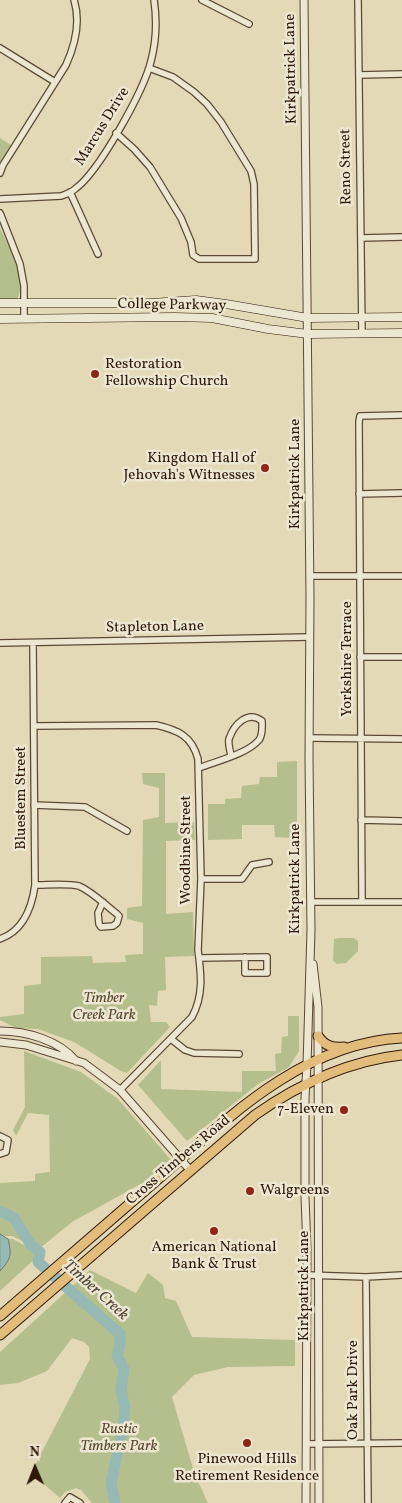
<!DOCTYPE html>
<style>
body{margin:0}
#map{position:relative;width:402px;height:1503px;overflow:hidden;background:#e3d9b6;font-family:Vollkorn,serif}
canvas{display:block}
.north{position:absolute;left:10px;top:1443px;width:50px;height:50px;-webkit-text-stroke:4px #ede6d0;paint-order:stroke;rotate:359deg;font-size:14px;font-weight:700;line-height:20px;text-align:center;color:#2f180a}
.north::after{content:'';display:block;margin:auto;width:18px;height:22px;background:#2f180a;clip-path:polygon(50% 0,100% 100%,50% 72%,0 100%)}
</style>
<div id="map">
<canvas width="402" height="1503"></canvas>
<div class="north">N</div>
</div>
<script>
const ctx = document.querySelector('canvas').getContext('2d');
ctx.lineJoin = 'round';
function paint(path, color) { ctx.fillStyle = color; ctx.fill(path, 'evenodd'); }
function stroke(path, color, width, dash) { ctx.strokeStyle = color; ctx.lineWidth = width; ctx.lineCap = dash ? 'butt' : 'round'; ctx.setLineDash(dash || []); ctx.stroke(path); }
function drawText(font, color, halo, rows, align = 'center') {
  ctx.font = font + ' Vollkorn,serif'; ctx.lineWidth = 5; ctx.setLineDash([]); ctx.textBaseline = 'middle'; ctx.strokeStyle = halo; ctx.fillStyle = color; for (const [text, x, y, turn = 0] of rows) {
    ctx.save(); ctx.translate(x, y); ctx.rotate((+turn || 0) * Math.PI / 180); ctx.textAlign = isNaN(turn) ? turn : align; if (halo) ctx.strokeText(text, 0, 0); ctx.fillText(text, 0, 0); ctx.restore();
  }
}
paint(new Path2D(`
 M0 138 11 145 0 162Z
 M0 228C8 245 28 281 17 299L0 300Z
 M297 761V838L275 837 274 825H242V839L208 840V804H225V799L241 798 242 786 259 784 260 777H277V762Z
 M142 773H165V823L194 822 195 840 166 841V914L193 912 194 956 165 957 166 990 158 991 157 1006 149 1005 151 1022H166L170 1027 127 1073 121 1071 74 1042 38 1029 16 1028 0 1020V1017L24 1014V986L41 984V957L92 956 93 963 126 962 125 955 143 954V923L127 919V908L142 906 143 820 159 817V788L143 784Z
 M339 938H354L358 941V951L346 963 337 964 333 961 334 939Z
 M288 1016H299V1051L289 1067 258 1084 187 1141 138 1085 161 1060V1089L242 1092V1071H276L275 1054 281 1053 282 1037 288 1036Z
 M24 1051 81 1072 118 1099 171 1160 144 1182 72 1222 39 1249 12 1236H0V1183L35 1181V1174L50 1172 49 1115 28 1113 16 1136 13 1130 25 1107Z
 M0 1238 13 1239 40 1254 0 1291Z
 M90 1270 136 1293 148 1273 163 1285 165 1298 176 1301 192 1337 295 1340V1366L228 1367 194 1375 172 1397 195 1475 208 1503H92L81 1490 76 1488 65 1492 60 1498 31 1473 90 1359 89 1347 84 1342 72 1338 47 1371 18 1383 0 1385V1352Z`), '#b4bf8d');
const water = new Path2D(`
 M0 1234 8 1239C12 1255 11 1259 0 1271Z`);
paint(water, '#96b9b4');
stroke(water, '#6d7970', 1);
stroke(new Path2D(`
 M0 1211 14 1218 31 1245 40 1252 38 1262 120 1334V1345L117 1356 124 1369 121 1390 125 1408 123 1427 111 1483 115 1503`), '#96b9b4', 11);
const minor = new Path2D(`
 M202 0 249 24
 M358 0 362 334
 M0 48 55 82
 M359 75 402 74
 M116 133 134 149 150 167 181 218 191 242 193 255 199 259H255L254 184 251 171 221 122 207 104 194 92 173 77 149 68
 M0 173 3 165 66 65C75 45 81 22 74 0
 M70 192 98 254
 M0 199 61 196C66 194 71 193 75 189 99 172 144 90 151 61 156 42 157 20 154 0
 M0 213 20 264 24 286V319
 M361 238 402 237
 M359 494 402 493
 M310 576H402
 M0 643 310 637
 M360 657H402
 M34 726 156 725C178 730 192 736 198 759L201 879 198 950C201 973 204 995 192 1017L120 1090
 M310 738 402 739
 M199 768C217 761 247 754 259 740 263 735 262 727 262 721 248 710 234 724 229 739 228 743 230 751 231 755
 M34 805 85 807 127 831
 M361 820 402 821
 M201 879H242L252 865 269 862
 M35 885C47 885 68 883 79 886 93 892 105 905 117 914L119 916 117 923 113 926 101 927 99 924 98 913 103 902
 M311 902H402
 M362 902 359 422 360 416 402 415
 M0 939C23 931 32 907 35 885L33 643
 M199 958 267 957V973H245V957
 M171 1039 185 1050 194 1053 239 1054
 M0 1136 8 1140 6 1152 0 1154
 M307 1275 366 1277 402 1275
 M366 1277 368 1503
 M306 1444 402 1443
 M65 1503 70 1497 80 1503`);
const tertiary = new Path2D(`
 M304 0 310 597 309 759 311 930 307 1065 305 1098V1197L307 1249 306 1503
 M313 964 318 1007 319 1503
 M0 1031C26 1031 59 1040 76 1061
 M0 1042 26 1045 84 1063 120 1090 190 1170`);
const secondary = new Path2D(`
 M0 303H151L196 300 226 304 308 318 402 317
 M0 319 175 317 212 318 268 329 308 334 402 333`);
const primary = new Path2D(`
 M318 1036C325 1046 332 1048 344 1047
 M0 1316C50 1273 99 1230 149 1187 222 1124 299 1043 402 1038
 M0 1335 255 1115C299 1084 347 1061 402 1055`);
stroke(minor, '#5c4835', 8);
stroke(tertiary, '#5c4835', 9);
stroke(secondary, '#2f180a', 9);
stroke(primary, '#2f180a', 11);
stroke(minor, '#ede6d0', 5.5);
stroke(tertiary, '#ede6d0', 7);
stroke(secondary, '#ede6d0', 8);
stroke(primary, '#e2bc7b', 9);
for (const [x, y, r, color] of [
 [95,374,5,"#8f2418"],
 [265,468,5,"#8f2418"],
 [344,1110,5,"#8f2418"],
 [250,1191,5,"#8f2418"],
 [214,1231,5,"#8f2418"],
 [247,1443,5,"#8f2418"]
]) { const dot = new Path2D(); dot.arc(x, y, r, 0, 2 * Math.PI); ctx.fillStyle = color; ctx.fill(dot); stroke(dot, '#ede6d0', 2); }
drawText('15px', '#2f180a', '#ede6d0', [
 ["Kirkpatrick Lane",292,69,-91],
 ["Marcus Drive",103,127,-58],
 ["Reno Street",347,167,-91],
 ["College Parkway",172,306,1],
 ["Kirkpatrick Lane",296,474,-90],
 ["Stapleton Lane",155,628,-1],
 ["Yorkshire Terrace",348,659,-90],
 ["Bluestem Street",22,798,-90],
 ["Woodbine Street",187,850,-90],
 ["Kirkpatrick Lane",296,879,-90],
 ["Cross Timbers Road",179,1161,-40],
 ["Kirkpatrick Lane",305,1286,-90],
 ["Oak Park Drive",354,1390,-90]
]);
drawText('15px', '#2f180a', '#ede6d0', [
 ["Restoration",105,365],
 ["Fellowship Church",105,382],
 ["Kingdom Hall of",255,459,"right"],
 ["Jehovah's Witnesses",255,476,"right"],
 ["7-Eleven",334,1110,"right"],
 ["Walgreens",260,1191],
 ["American National",214,1248,"center"],
 ["Bank & Trust",214,1265,"center"],
 ["Pinewood Hills",247,1460,"center"],
 ["Retirement Residence",247,1477,"center"]
], 'left');
drawText('italic 15px', '#574a31', '#ede6d0', [
 ["Timber",104,999],
 ["Creek Park",104,1016],
 ["Rustic",119,1430],
 ["Timbers Park",119,1447]
]);
drawText('italic 16px', '#4e483d', '#ede6d0', [
 ["Timber Creek",95,1291,42]
]);
</script>
